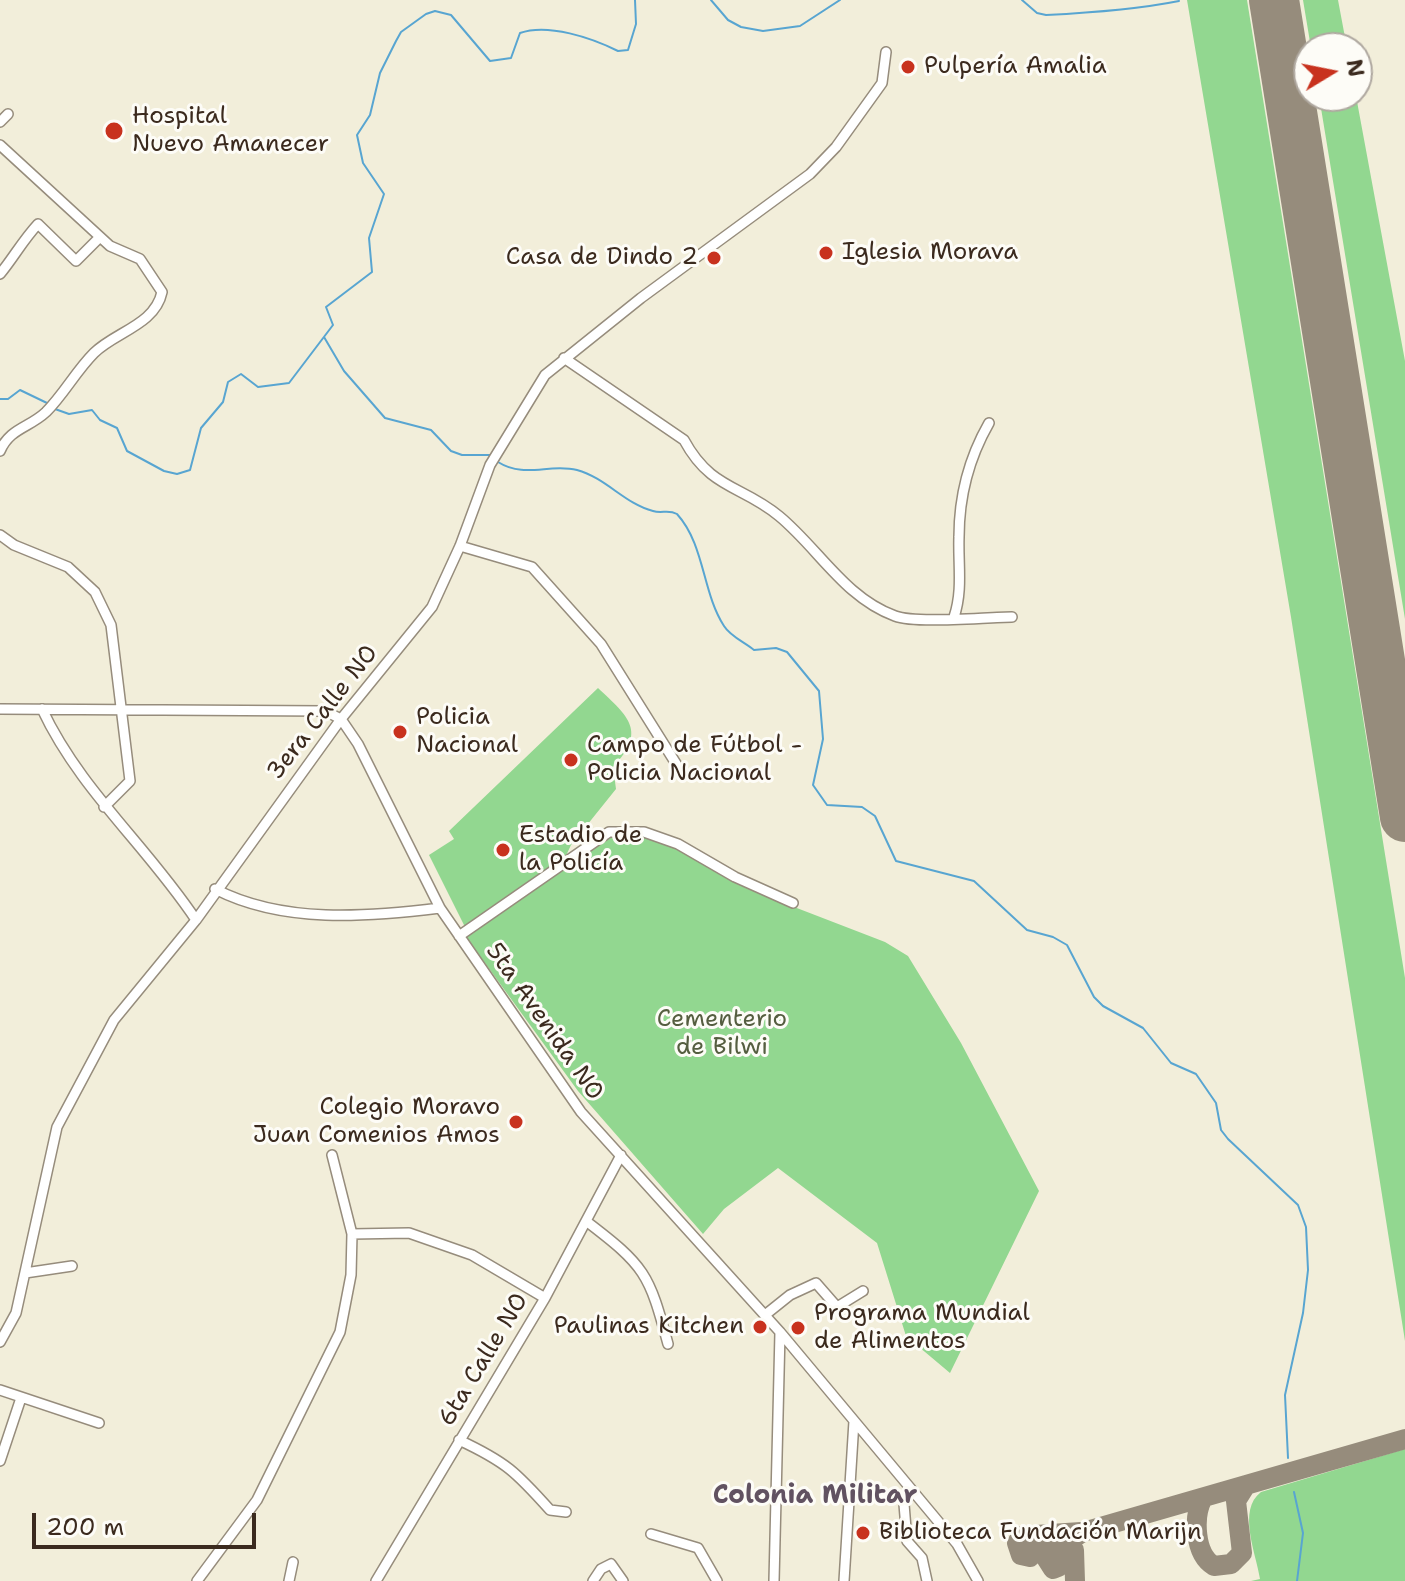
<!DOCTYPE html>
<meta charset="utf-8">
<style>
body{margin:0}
#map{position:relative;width:1405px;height:1581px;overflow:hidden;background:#f2eeda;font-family:"Shantell Sans",sans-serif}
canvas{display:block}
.north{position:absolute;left:1293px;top:32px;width:80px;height:80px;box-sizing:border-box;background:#fdfcf7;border:2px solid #afa8a0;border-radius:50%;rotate:80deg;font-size:22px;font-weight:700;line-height:32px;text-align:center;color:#3b2a1e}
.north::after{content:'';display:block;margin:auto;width:28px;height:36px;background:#c8321e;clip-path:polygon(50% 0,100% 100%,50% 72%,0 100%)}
.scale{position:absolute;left:32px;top:1513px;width:224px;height:36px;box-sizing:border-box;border:4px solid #3b2a1e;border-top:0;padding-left:10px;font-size:24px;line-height:28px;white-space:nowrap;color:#3b2a1e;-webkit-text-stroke:6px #fdfcf7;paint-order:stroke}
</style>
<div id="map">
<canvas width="1405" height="1581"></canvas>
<div class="north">N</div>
<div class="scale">200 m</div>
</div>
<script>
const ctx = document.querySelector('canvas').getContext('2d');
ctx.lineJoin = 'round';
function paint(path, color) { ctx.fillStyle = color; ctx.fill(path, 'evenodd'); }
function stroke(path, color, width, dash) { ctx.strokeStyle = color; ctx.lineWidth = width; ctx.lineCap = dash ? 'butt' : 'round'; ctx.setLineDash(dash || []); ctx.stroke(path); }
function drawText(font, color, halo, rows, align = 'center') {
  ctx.font = font + ' "Shantell Sans",sans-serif'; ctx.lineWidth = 6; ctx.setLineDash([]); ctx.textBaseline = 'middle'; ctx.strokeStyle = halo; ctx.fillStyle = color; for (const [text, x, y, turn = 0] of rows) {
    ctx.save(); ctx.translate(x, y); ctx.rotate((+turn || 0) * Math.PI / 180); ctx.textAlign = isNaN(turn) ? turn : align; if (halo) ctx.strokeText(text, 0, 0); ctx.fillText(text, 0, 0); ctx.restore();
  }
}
paint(new Path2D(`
 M1187 0H1247L1405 978V1341L1291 617Z
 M1303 0H1338L1347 48H1311Z
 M1319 96H1356L1405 361V619Z
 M598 688C629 717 647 731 613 767L616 789 571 845 564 860 465 927 429 855 454 839 449 831Z
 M610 836 642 837 676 848 789 905 885 942 908 956 961 1043 1039 1191 950 1373 906 1336 877 1243 778 1168 724 1209 703 1234 578 1091 466 937Z
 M1405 1449V1581H1251L1260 1579C1256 1553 1237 1510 1261 1492Z`), '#92d790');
stroke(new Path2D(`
 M711 0 728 20 741 27 763 31 800 26 840 0
 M1022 0 1037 13 1046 15C1087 13 1139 9 1179 1
 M324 337 344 371 385 418 431 430 451 451 462 455H491
 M0 399H8L20 390 47 403
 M55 409 69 414 92 410 100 420 117 428 127 451 164 471 177 474 190 470 201 428 223 402 228 382 241 374 258 387 289 383 333 325 326 307 372 272 369 238 384 194 363 163 357 135 370 115 380 73 396 41 401 32 426 14 435 11 451 15 490 61 511 58 520 33C548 23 592 38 618 51L628 50 636 24 635 0
 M498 462C525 479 549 463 577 470 606 478 625 504 653 511 662 514 668 509 677 514 705 545 702 592 724 626 730 636 744 642 754 650L776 648 787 652 819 691 823 739 813 785 827 805 862 807 875 816 896 861 974 881 1027 930 1053 937 1067 945 1094 997 1103 1006 1143 1028 1171 1063 1196 1074 1216 1103 1221 1130 1228 1139 1298 1205 1306 1227 1308 1270 1303 1313 1285 1395 1288 1458
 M1294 1492 1303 1533 1297 1581`), '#58a5d1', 2);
stroke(new Path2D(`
 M1203 1498C1193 1516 1194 1554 1214 1566L1231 1564 1242 1553 1236 1501 1246 1485
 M1048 1536 1030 1557 1021 1555 1017 1543 1021 1536 1081 1532
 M1064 1545 1058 1567 1053 1569 1046 1558C1058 1549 1070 1540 1083 1532L1405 1439
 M1074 1550 1075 1581`), '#968c7c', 20);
stroke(new Path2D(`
 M1274 0 1405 817`), '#968c7c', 50);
const street = new Path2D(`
 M0 122 8 114
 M0 145 110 246 140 259 162 292C155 325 115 332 94 353 76 371 64 394 46 412 29 428 10 428 0 451
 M0 274C14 257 23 240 38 224L76 261 100 237
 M564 358 684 440C711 490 742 485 779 516 818 548 845 598 895 616 916 624 986 617 1012 617
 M0 535 14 545 68 567 95 592 111 625 130 781 104 807
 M460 546 532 567 601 644 680 770
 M954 617C963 590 958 565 959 537 959 496 969 458 989 423
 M0 709 325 711 341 719 358 744 440 908 581 1112 780 1332 957 1544 978 1581
 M42 709C80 790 147 846 196 920
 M215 889C283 924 367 917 440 908
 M459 936 609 832H644L678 844 735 877 793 903
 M332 1155 352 1234
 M586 1221C645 1266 649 1273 668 1344
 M25 1273 72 1266
 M765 1315 790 1295 816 1283 837 1307 863 1291
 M0 1342 16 1313 57 1127 114 1020 196 920 341 719 432 607 460 546 490 465 545 375 641 298 810 174 836 147 882 83 886 52
 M0 1390 99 1423
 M459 1440C506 1462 516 1472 550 1510L566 1512
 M0 1461 21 1398
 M911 1492 904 1504 907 1541 922 1558 927 1581
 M651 1534 698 1548 717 1581
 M197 1581 257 1500 340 1332 351 1275 352 1234 409 1233 472 1255 545 1298
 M289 1581 293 1562
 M376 1581 545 1298 621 1155
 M593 1581 601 1569 611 1564 623 1581
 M774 1581 780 1332
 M844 1581 854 1421`);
stroke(street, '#968c7c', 12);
stroke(street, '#fff', 9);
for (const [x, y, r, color] of [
 [908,67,8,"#c8321e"],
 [114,131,10,"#c8321e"],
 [826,253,8,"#c8321e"],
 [714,258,8,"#c8321e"],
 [400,732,8,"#c8321e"],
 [571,760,8,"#c8321e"],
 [503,850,8,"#c8321e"],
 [516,1122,8,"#c8321e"],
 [760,1327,8,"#c8321e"],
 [798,1328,8,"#c8321e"],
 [863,1533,8,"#c8321e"]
]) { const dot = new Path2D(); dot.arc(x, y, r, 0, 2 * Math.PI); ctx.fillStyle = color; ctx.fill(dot); stroke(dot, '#fdfcf7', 3); }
drawText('24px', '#3b2a1e', '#fdfcf7', [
 ["Pulpería Amalia",924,67],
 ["Hospital",132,117],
 ["Nuevo Amanecer",132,145],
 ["Iglesia Morava",842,253],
 ["Casa de Dindo 2",698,258,"right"],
 ["Policia",416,718],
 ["Nacional",416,746],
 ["Campo de Fútbol -",587,746],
 ["Policia Nacional",587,774],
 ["Estadio de",519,836],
 ["la Policía",519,864],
 ["Colegio Moravo",500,1108,"right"],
 ["Juan Comenios Amos",500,1136,"right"],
 ["Programa Mundial",814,1314],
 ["de Alimentos",814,1342],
 ["Paulinas Kitchen",744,1327,"right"],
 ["Biblioteca Fundación Marijn",879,1533]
], 'left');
drawText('24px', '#3b2a1e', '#fdfcf7', [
 ["3era Calle NO",323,713,-52],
 ["5ta Avenida NO",544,1022,55],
 ["6ta Calle NO",484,1360,-59]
]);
drawText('24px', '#555e40', '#fdfcf7', [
 ["Cementerio",722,1020],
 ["de Bilwi",722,1048]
]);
drawText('bold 26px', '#615261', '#fdfcf7', [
 ["Colonia Militar",815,1496]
]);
</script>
